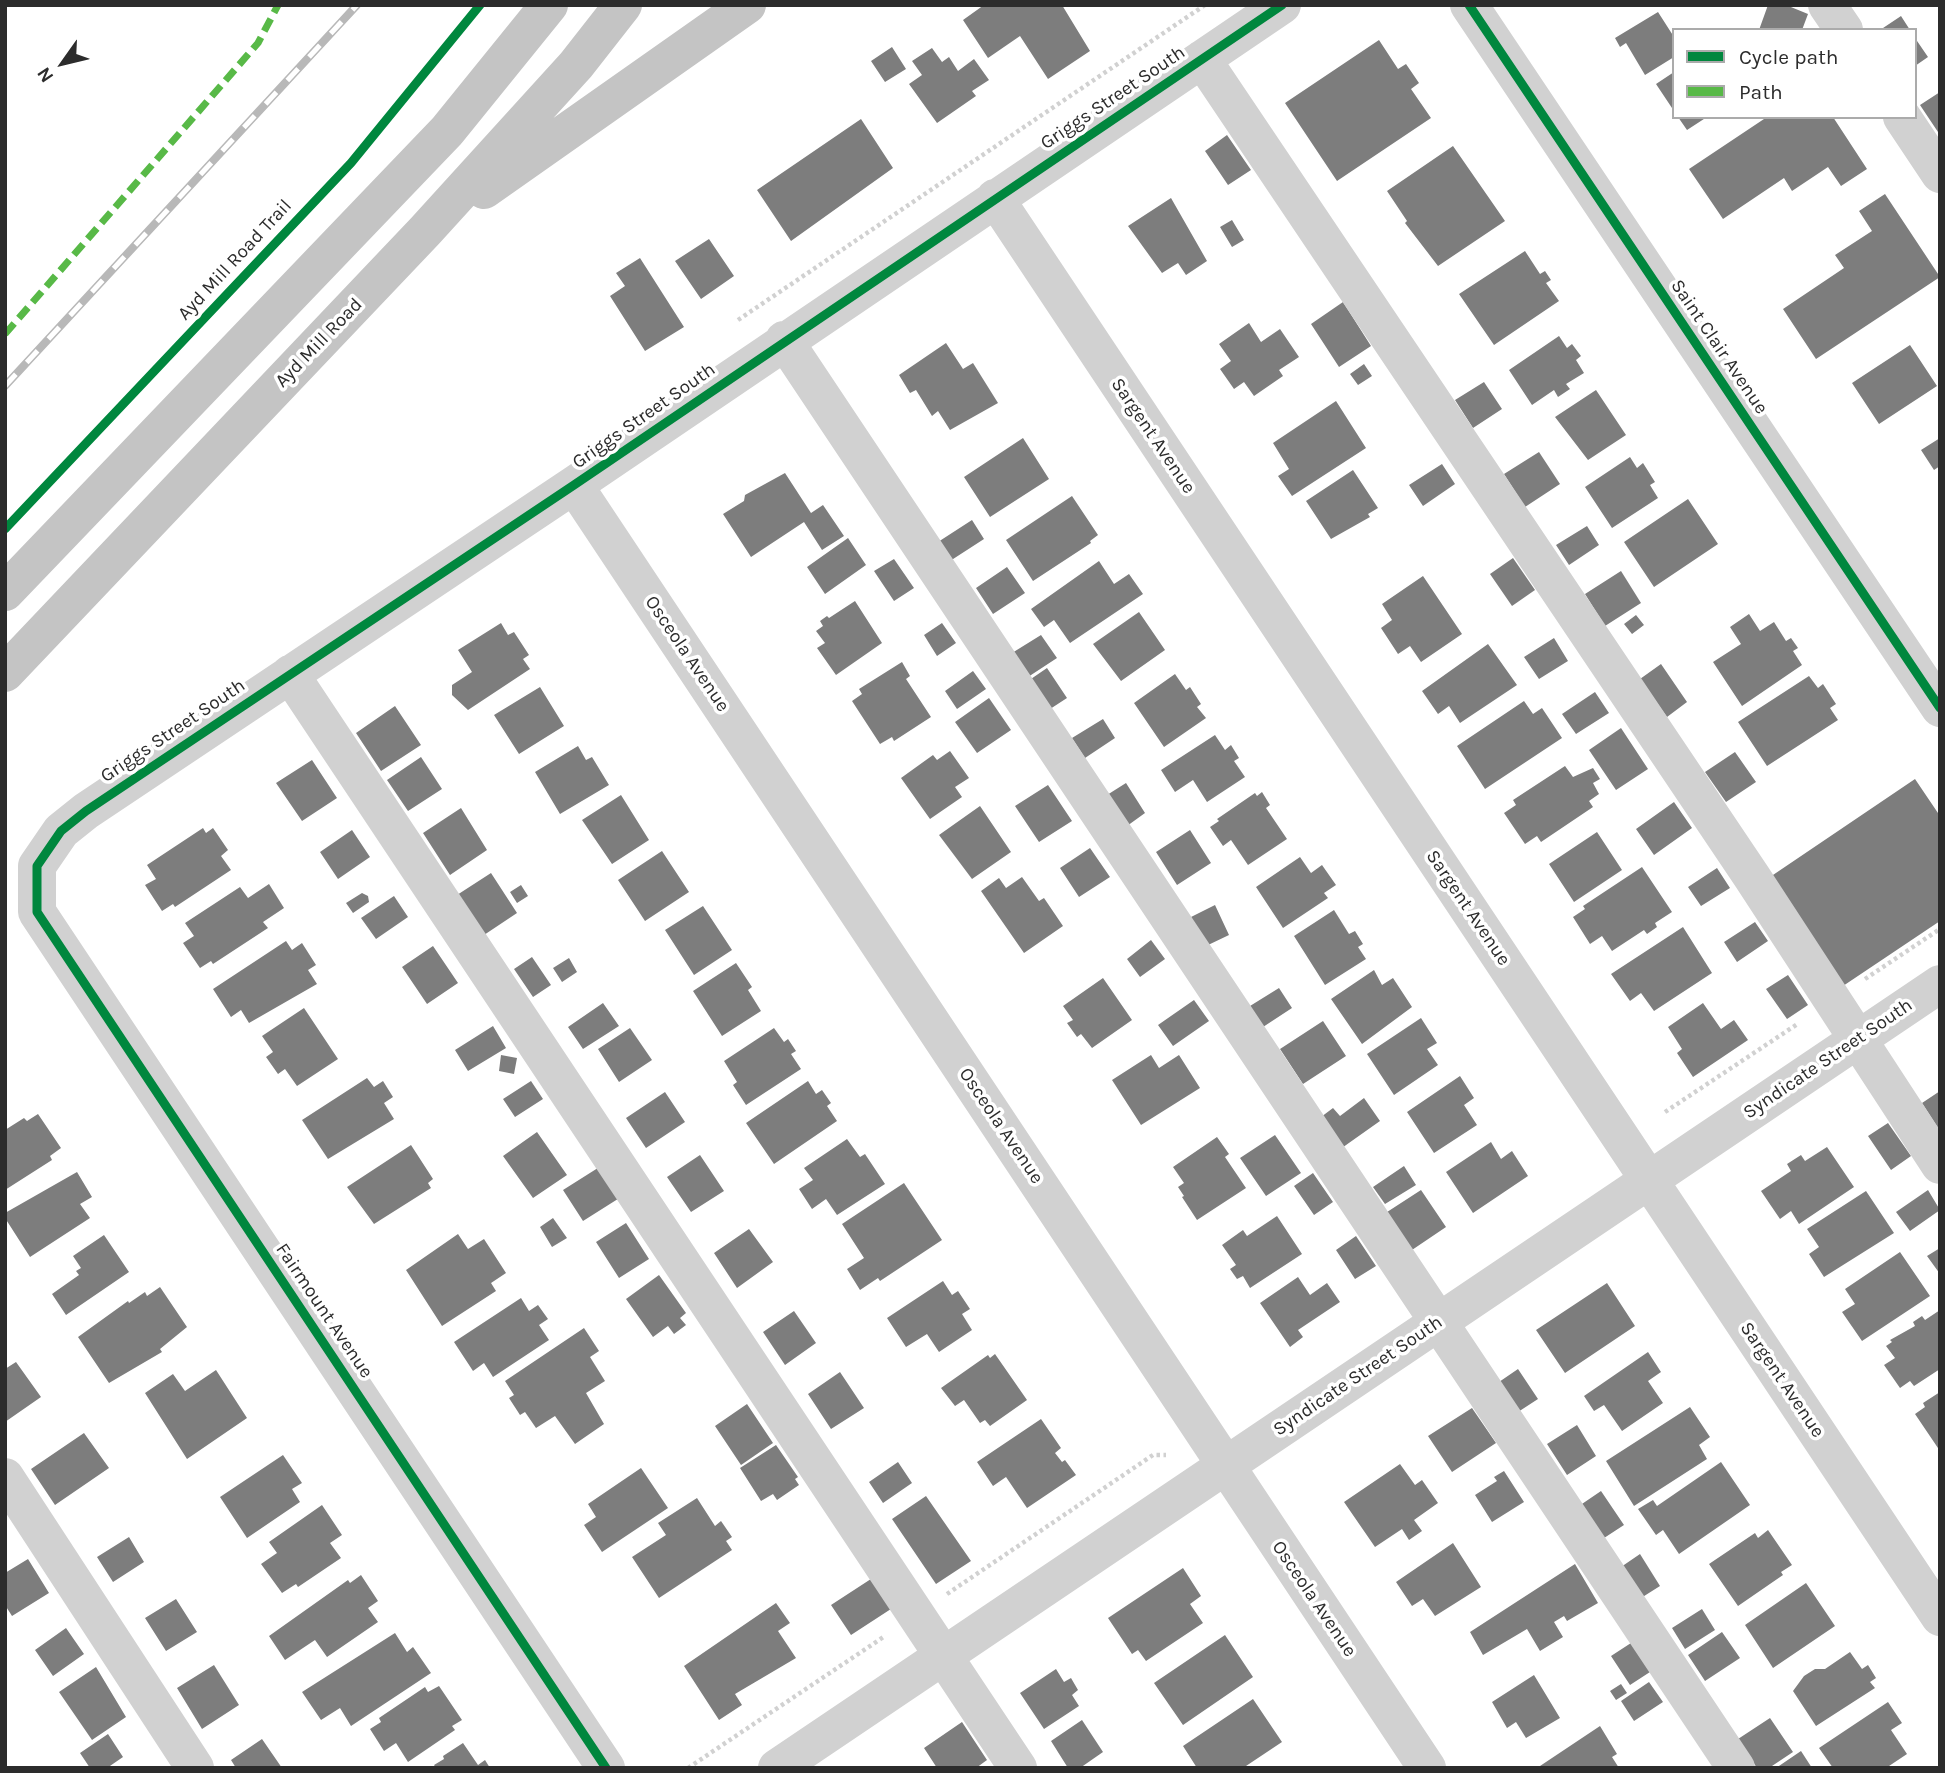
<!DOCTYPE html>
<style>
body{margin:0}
#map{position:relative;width:1945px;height:1773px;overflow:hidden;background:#fff;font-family:Karla,sans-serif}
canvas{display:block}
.frame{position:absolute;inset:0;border:7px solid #2c2c2c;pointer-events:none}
.legend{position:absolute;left:1672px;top:28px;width:245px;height:91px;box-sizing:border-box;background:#fff;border:2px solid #ababab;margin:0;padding:9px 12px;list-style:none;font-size:21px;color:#2c2c2c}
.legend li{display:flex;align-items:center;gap:14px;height:35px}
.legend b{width:35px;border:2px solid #ababab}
.north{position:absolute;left:28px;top:28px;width:70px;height:70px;-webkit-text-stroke:5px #fff;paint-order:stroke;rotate:236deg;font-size:19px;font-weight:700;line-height:28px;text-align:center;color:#2c2c2c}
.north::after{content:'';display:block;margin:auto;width:24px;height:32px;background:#2c2c2c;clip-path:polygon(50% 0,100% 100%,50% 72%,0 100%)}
</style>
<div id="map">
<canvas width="1945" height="1773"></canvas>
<div class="frame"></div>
<ul class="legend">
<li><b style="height:9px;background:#00873e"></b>Cycle path</li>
<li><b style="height:9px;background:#58b947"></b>Path</li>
</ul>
<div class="north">N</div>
</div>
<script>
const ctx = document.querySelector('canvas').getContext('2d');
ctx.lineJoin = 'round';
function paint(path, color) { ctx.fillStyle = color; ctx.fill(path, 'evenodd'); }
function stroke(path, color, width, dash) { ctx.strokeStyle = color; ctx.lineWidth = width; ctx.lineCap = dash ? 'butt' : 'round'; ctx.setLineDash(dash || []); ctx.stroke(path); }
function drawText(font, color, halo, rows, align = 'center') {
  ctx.font = font + ' Karla,sans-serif'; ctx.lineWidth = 7; ctx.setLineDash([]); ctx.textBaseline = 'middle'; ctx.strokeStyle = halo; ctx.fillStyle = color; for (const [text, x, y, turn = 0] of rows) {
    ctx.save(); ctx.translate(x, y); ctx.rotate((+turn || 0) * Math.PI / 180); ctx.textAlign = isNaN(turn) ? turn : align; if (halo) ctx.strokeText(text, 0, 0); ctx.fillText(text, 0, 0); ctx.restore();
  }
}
paint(new Path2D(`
 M984 5H1062L1090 51 1048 79 1020 36 988 58 963 20Z
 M1768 5H1786L1808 14 1802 30H1759Z
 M1658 12 1674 37V57L1645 75 1626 43 1620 47 1615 38Z
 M1901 16 1910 30H1880Z
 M1915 38 1928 57 1915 66Z
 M1379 40 1398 69 1406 64 1419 83 1411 89 1431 118 1337 181 1285 103Z
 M892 47 906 69 885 82 871 61Z
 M932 48 942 62 949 57 958 71 974 59 989 80 972 91 976 96 937 123 909 84 922 75 912 61Z
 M1674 72V111L1656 84Z
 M1940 92V135L1920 105Z
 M1678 117H1707L1687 130Z
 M1767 117H1833L1867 169 1841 186 1828 167 1792 191 1784 178 1723 219 1689 169Z
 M861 119 893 168 791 241 757 190Z
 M1227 135 1251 170 1228 185 1205 151Z
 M1453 146 1505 221 1438 266 1405 223 1407 221 1387 191Z
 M1885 194 1940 277 1816 359 1783 309 1844 268 1835 255 1872 231 1859 211Z
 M1171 198 1207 261 1186 275 1178 263 1162 273 1128 226Z
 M1232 220 1244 240 1232 247 1220 227Z
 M709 239 734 276 701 299 675 261Z
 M1525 251 1540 274 1545 271 1551 280 1546 283 1559 301 1494 345 1459 294Z
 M640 258 684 327 645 351 610 296 625 286 616 273Z
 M1343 302 1371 346 1339 367 1311 324Z
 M1249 323 1261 342 1280 329 1299 357 1279 370 1283 376 1254 396 1244 382 1234 389 1220 369 1231 361 1219 344Z
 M1559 336 1567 348 1572 344 1581 356 1576 360 1584 373 1566 384 1570 389 1558 397 1554 390 1532 405 1509 370Z
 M946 343 963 369 973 363 998 403 950 430 938 411 932 416 916 390 910 393 899 375Z
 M1910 345 1937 386 1879 424 1852 383Z
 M1364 364 1372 376 1358 385 1350 374Z
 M1484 382 1502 409 1473 428 1455 400Z
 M1596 390 1626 435 1588 460 1555 417Z
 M1336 401 1366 448 1292 496 1278 476 1289 469 1273 443Z
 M1023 438 1049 479 990 517 964 477Z
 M1940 438V466L1934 470 1921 450Z
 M1539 452 1560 484 1525 507 1504 474Z
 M1630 457 1637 468 1643 463 1655 482 1650 485 1658 498 1612 528 1585 487Z
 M1442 464 1455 484 1423 506 1409 485Z
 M1353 470 1378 508 1368 514 1370 517 1331 539 1306 501Z
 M785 473 811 513 823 505 844 536 822 550 804 522 751 557 723 514 744 501 745 495Z
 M1072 496 1098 535 1090 541 1091 543 1033 581 1006 540Z
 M1688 499 1718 544 1654 587 1624 542Z
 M972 520 984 539 950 561 938 542Z
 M1587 526 1599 545 1569 565 1556 545Z
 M848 538 866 565 825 594 807 567Z
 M1513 558 1535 590 1512 606 1490 574Z
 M894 559 914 588 894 601 874 571Z
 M1099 561 1114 584 1129 574 1143 594 1070 643 1054 620 1044 627 1031 609Z
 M1007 567 1025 593 993 614 976 588Z
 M1621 571 1641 603 1605 626 1585 594Z
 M1423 576 1462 634 1421 662 1410 646 1398 654 1381 628 1392 620 1382 604Z
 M855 601 882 643 836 675 817 648 825 643 816 631 823 626 820 621 827 616 829 618Z
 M1139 612 1165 650 1121 681 1093 644Z
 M1749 614 1760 631 1774 622 1786 641 1791 638 1798 648 1793 651 1802 665 1742 706 1713 662 1741 644 1730 627Z
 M1636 615 1644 625 1632 634 1624 624Z
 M501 623 508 635 514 632 529 655 523 659 530 669 468 710 452 695V685L472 672 458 650Z
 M942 623 956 643 937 656 924 635Z
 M1041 635 1057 658 1028 677 1012 653Z
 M1554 638 1568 661 1539 679 1524 657Z
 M1488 644 1517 685 1460 723 1449 706 1438 714 1422 691Z
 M902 662 910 676 906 679 931 717 894 741 892 737 880 744 852 701 862 694 859 689Z
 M1661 664 1687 702 1667 717 1640 679Z
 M1047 668 1067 698 1047 711 1028 681Z
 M973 671 986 689 957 709 945 691Z
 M1175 674 1186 690 1190 687 1201 704 1197 707 1206 718 1164 747 1134 703Z
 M1809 676 1818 688 1823 684 1836 704 1830 708 1838 720 1767 766 1738 722Z
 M540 687 564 726 519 754 494 715Z
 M1595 692 1609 713 1576 734 1562 714Z
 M989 698 1011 730 977 753 955 722Z
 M1524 701 1533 714 1542 708 1562 738 1485 789 1457 746Z
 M395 706 421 745 381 771 356 733Z
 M1103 719 1115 738 1085 758 1072 738Z
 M1621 728 1648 769 1616 790 1589 750Z
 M1215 735 1225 750 1231 745 1239 758 1234 761 1245 777 1207 802 1193 780 1175 792 1161 770Z
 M578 746 586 760 592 757 609 785 560 814 535 772Z
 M950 751 969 778 955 787 962 797 930 819 901 778 933 755 937 760Z
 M1735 752 1756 782 1726 802 1705 772Z
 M421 757 442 789 408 811 387 780Z
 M312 760 337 798 302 821 276 783Z
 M1565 766 1573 777 1593 768 1600 779 1593 783 1599 794 1589 801 1593 807 1541 842 1537 836 1525 844 1504 813 1516 805 1513 800Z
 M1915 779 1940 816V921L1843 986 1770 877Z
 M1126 783 1145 813 1127 826 1107 795Z
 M1048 785 1072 821 1039 842 1015 806Z
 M1262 792 1270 805 1266 808 1287 839 1248 865 1231 840 1223 846 1210 827 1219 821 1217 819 1255 793 1257 796Z
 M621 795 649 840 612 864 582 820Z
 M1674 802 1692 828 1654 855 1636 829Z
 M980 806 1011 852 972 879 939 835Z
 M461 808 487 850 450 875 423 833Z
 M203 828 206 833 213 828 228 850 221 856 231 870 175 907 173 904 162 911 145 885 156 879 147 865Z
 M352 830 370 857 338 879 320 852Z
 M1190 830 1211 863 1177 885 1156 852Z
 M1597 832 1622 870 1574 902 1549 864Z
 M1090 848 1110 877 1079 897 1060 868Z
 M662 851 689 892 645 921 618 880Z
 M1300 857 1311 873 1322 865 1336 885 1324 893 1328 898 1283 928 1256 887Z
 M1642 867 1672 912 1655 923 1657 927 1647 934 1644 930 1612 951 1602 936 1590 944 1573 917 1585 909 1583 906Z
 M1717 868 1730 888 1701 906 1688 887Z
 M491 873 517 913 484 935 457 895Z
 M1022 877 1039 901 1044 898 1063 926 1024 953 981 891 999 878 1006 888Z
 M269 884 284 908 263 922 268 928 213 964 211 961 200 968 183 943 194 936 185 923 240 887 248 898Z
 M521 885 528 896 517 903 510 892Z
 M362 893 368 896 369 902 353 913 346 903Z
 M394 896 408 917 376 939 361 918Z
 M1215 905 1229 935 1206 946 1191 917Z
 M703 906 732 950 694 975 665 930Z
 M1334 910 1349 934 1355 931 1363 944 1358 947 1366 959 1325 985 1294 936Z
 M1755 922 1768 941 1737 962 1724 942Z
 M1683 927 1712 973 1654 1011 1641 993 1630 1001 1611 974Z
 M1151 940 1165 959 1140 977 1127 959Z
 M286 941 292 950 302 943 316 965 308 970 317 984 249 1023 241 1010 231 1017 213 989Z
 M433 946 458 983 427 1004 402 967Z
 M532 957 551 985 533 997 514 969Z
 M569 958 577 972 562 982 553 968Z
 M736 963 752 987 748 990 761 1011 722 1036 693 991Z
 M1374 970 1382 985 1393 978 1412 1007 1362 1044 1331 999Z
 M1788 975 1808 1005 1787 1019 1766 989Z
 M1103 978 1132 1020 1092 1048 1081 1034 1077 1037 1067 1023 1073 1020 1063 1006Z
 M1279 988 1292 1008 1263 1027 1250 1006Z
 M1194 1000 1209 1021 1173 1046 1158 1025Z
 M603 1003 619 1026 583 1049 568 1027Z
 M1703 1003 1721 1029 1734 1020 1748 1040 1693 1077 1677 1053 1682 1049 1668 1027Z
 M304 1008 338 1059 297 1086 285 1069 278 1074 266 1057 273 1052 262 1036Z
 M1421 1018 1437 1043 1427 1049 1438 1065 1394 1095 1367 1054Z
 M1323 1021 1346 1056 1303 1084 1280 1049Z
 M493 1026 506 1048 468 1071 455 1050Z
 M630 1028 652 1060 619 1082 598 1049Z
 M774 1028 784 1042 788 1039 796 1051 791 1054 801 1069 746 1105 733 1085 737 1082 724 1061Z
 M501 1055 517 1058 514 1074 499 1071Z
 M1151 1055 1159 1068 1179 1055 1200 1088 1141 1125 1112 1080Z
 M1460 1076 1474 1098 1464 1105 1477 1125 1434 1153 1407 1112Z
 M367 1078 374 1087 383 1081 393 1097 384 1103 394 1119 328 1159 302 1120Z
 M531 1081 543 1099 515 1117 503 1099Z
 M808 1081 816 1094 822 1090 831 1103 827 1106 837 1121 774 1164 746 1123Z
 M1940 1091V1131L1922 1103Z
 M665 1092 685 1122 646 1148 626 1118Z
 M1364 1098 1380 1121 1339 1150 1317 1120 1333 1108 1340 1116Z
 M38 1114 61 1148 50 1156 52 1160 5 1190V1130L24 1118 27 1121Z
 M1888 1123 1911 1156 1891 1170 1868 1136Z
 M537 1132 567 1175 533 1198 503 1156Z
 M1275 1135 1301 1173 1266 1196 1240 1158Z
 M1217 1137 1229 1154 1225 1157 1246 1188 1197 1220 1182 1197 1184 1196 1178 1187 1184 1183 1173 1167Z
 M847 1139 860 1157 865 1154 885 1184 837 1215 826 1199 812 1209 799 1189 813 1180 804 1168Z
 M1491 1142 1501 1159 1512 1151 1528 1176 1473 1213 1446 1172Z
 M411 1145 433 1179 428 1183 431 1188 374 1224 347 1187Z
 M1827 1147 1854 1187 1799 1224 1791 1211 1780 1219 1761 1191 1791 1171 1787 1164 1801 1155 1805 1161Z
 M700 1155 724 1191 691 1212 667 1177Z
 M601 1166 621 1197 583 1221 563 1190Z
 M1404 1166 1416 1185 1385 1204 1373 1187Z
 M77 1172 92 1197 80 1204 90 1218 30 1257 5 1218V1213Z
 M1313 1173 1333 1202 1314 1215 1294 1186Z
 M904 1183 942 1240 880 1281 878 1278 860 1290 847 1269 864 1258 842 1224Z
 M1421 1190 1446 1227 1409 1252 1384 1214Z
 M1928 1190 1940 1210 1910 1231 1896 1212Z
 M1866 1191 1894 1233 1824 1277 1809 1254 1819 1247 1807 1229Z
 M1277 1216 1302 1254 1250 1288 1243 1276 1237 1279 1230 1269 1236 1265 1222 1245 1243 1230 1247 1236Z
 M553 1218 567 1238 552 1247 540 1227Z
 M626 1223 649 1259 619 1278 596 1242Z
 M749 1229 773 1262 737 1288 714 1253Z
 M458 1234 468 1249 484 1239 506 1273 491 1283 496 1291 442 1326 406 1270Z
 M104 1235 129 1272 66 1315 52 1294 79 1275 76 1271 81 1268 73 1256Z
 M1356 1236 1376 1266 1355 1279 1336 1250Z
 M1940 1248V1274L1927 1256Z
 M1900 1252 1930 1296 1862 1341 1842 1312 1855 1304 1845 1289Z
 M659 1275 686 1313 680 1318 686 1325 674 1334 668 1326 653 1337 626 1299Z
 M1298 1277 1310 1295 1327 1283 1340 1302 1298 1330 1303 1337 1290 1347 1260 1303Z
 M943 1281 952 1295 958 1291 970 1309 962 1314 972 1330 939 1352 927 1334 906 1347 887 1318Z
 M1607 1283 1635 1326 1565 1373 1536 1330Z
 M160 1287 187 1327 160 1349 162 1352 109 1383 78 1337 128 1301 129 1303 145 1292 147 1296Z
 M521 1298 529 1311 538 1305 548 1319 539 1325 549 1340 493 1377 484 1363 473 1371 454 1342Z
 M1940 1310V1369L1914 1386 1910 1381 1900 1388 1884 1365 1895 1358 1886 1346 1892 1342 1890 1340 1915 1326 1913 1322 1922 1316 1925 1320Z
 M794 1311 816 1343 785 1365 763 1332Z
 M584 1328 599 1351 590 1357 605 1381 586 1393 604 1424 575 1444 555 1416 536 1428 525 1412 520 1415 509 1398 514 1395 505 1381Z
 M1648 1352 1661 1372 1648 1381 1663 1403 1622 1431 1604 1405 1594 1411 1584 1396Z
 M995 1354 1027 1400 990 1426 985 1420 980 1423 964 1400 955 1406 941 1388 988 1355 990 1358Z
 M16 1362 41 1397 5 1422V1369Z
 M1518 1369 1538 1399 1518 1412 1499 1382Z
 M216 1370 247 1418 187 1459 145 1393 173 1374 185 1391Z
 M840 1372 864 1408 831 1429 808 1394Z
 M1940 1392V1451L1915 1414 1925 1407 1923 1403Z
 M747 1404 773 1443 741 1465 715 1426Z
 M1690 1407 1710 1437 1699 1445 1707 1459 1634 1506 1606 1461Z
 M1472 1408 1496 1443 1452 1472 1428 1436Z
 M1041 1419 1061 1448 1055 1453 1062 1462 1065 1460 1076 1475 1027 1508 1006 1477 993 1486 977 1462Z
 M1577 1425 1596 1456 1567 1475 1547 1444Z
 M84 1433 109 1468 55 1505 31 1469Z
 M776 1445 798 1477 795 1479 799 1485 777 1500 773 1494 761 1501 740 1468Z
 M283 1455 302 1483 292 1489 300 1502 247 1538 220 1497Z
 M898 1462 912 1483 883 1503 869 1482Z
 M1721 1462 1750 1505 1679 1554 1663 1530 1656 1535 1638 1509 1653 1500 1657 1506Z
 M1400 1464 1415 1485 1422 1480 1438 1503 1414 1520 1422 1531 1409 1540 1402 1529 1375 1547 1344 1502Z
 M641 1468 668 1508 602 1552 584 1525 596 1517 588 1504Z
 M1504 1471 1524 1502 1492 1522 1475 1495 1497 1481 1494 1477Z
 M1601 1491 1624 1525 1601 1540 1579 1506Z
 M926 1496 971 1561 936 1584 892 1519Z
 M697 1498 715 1526 721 1521 732 1537 726 1541 732 1550 659 1598 632 1557 666 1535 658 1523Z
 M322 1505 342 1535 330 1543 341 1558 298 1587 296 1584 282 1593 261 1564 277 1553 269 1542Z
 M1768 1530 1792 1565 1781 1572 1783 1575 1738 1606 1709 1564 1755 1533 1758 1538Z
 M129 1537 144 1562 113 1582 97 1557Z
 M1453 1543 1481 1587 1435 1616 1423 1599 1412 1606 1396 1582Z
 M1640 1554 1660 1586 1641 1598 1621 1567Z
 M28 1559 49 1593 12 1616 5 1605V1573Z
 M1575 1564 1598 1603 1567 1621 1564 1616 1554 1622 1563 1637 1540 1651 1527 1629 1483 1655 1470 1632Z
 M1183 1568 1201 1596 1190 1604 1203 1623 1146 1661 1138 1650 1132 1654 1108 1618Z
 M361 1575 378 1601 368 1608 378 1622 327 1657 315 1640 285 1660 269 1636 348 1580 350 1583Z
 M874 1577 894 1607 851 1635 831 1605Z
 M1806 1583 1835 1626 1773 1668 1745 1625Z
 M176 1599 197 1632 166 1651 145 1618Z
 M776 1603 790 1623 778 1631 796 1658 735 1694 742 1705 719 1720 684 1666Z
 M1702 1609 1715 1630 1685 1649 1672 1628Z
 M66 1628 84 1654 53 1676 35 1650Z
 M1722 1632 1740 1658 1705 1681 1688 1655Z
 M395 1633 407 1652 413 1647 431 1673 351 1726 340 1708 321 1720 302 1692Z
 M1225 1635 1253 1677 1183 1725 1154 1683Z
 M1631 1643 1650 1672 1630 1685 1611 1656Z
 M1850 1652 1862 1669 1868 1665 1876 1678 1870 1682 1875 1688 1816 1726 1793 1691 1804 1676 1815 1669H1825Z
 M214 1665 239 1705 202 1729 177 1688Z
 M96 1667 126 1717 92 1740 59 1692Z
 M1056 1669 1064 1682 1071 1678 1078 1690 1072 1695 1079 1706 1044 1729 1020 1693Z
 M1534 1675 1560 1718 1526 1738 1516 1722 1507 1728 1492 1702Z
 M1649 1682 1663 1702 1634 1721 1621 1701Z
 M1621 1684 1627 1693 1616 1700 1610 1691Z
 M439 1686 462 1720 452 1726 455 1730 408 1762 396 1743 384 1751 370 1729 381 1722 379 1718 425 1687 428 1692Z
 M1253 1699 1282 1742 1243 1768H1197L1183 1746Z
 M1888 1702 1902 1723 1891 1730 1907 1754 1886 1768H1833L1819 1748Z
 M1770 1718 1793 1752 1769 1768H1757L1738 1739Z
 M1082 1720 1103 1752 1080 1768H1068L1051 1741Z
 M962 1722 987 1760 976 1768H937L924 1748Z
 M1600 1726 1617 1754 1612 1757 1619 1768H1537Z
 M108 1734 123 1757 107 1768H90L80 1753Z
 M262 1739 282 1768H236L231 1760Z
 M463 1743 478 1765 485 1760 490 1768H436L434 1765 444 1759 443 1756Z
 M1801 1751 1812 1768H1776Z`), '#7d7d7d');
stroke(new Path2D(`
 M738 320 1205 5
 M1865 979 1940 929
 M1665 1112 1799 1023
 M947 1594 1153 1455H1166
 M688 1768 885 1636`), '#d1d1d1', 4.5, [3.5, 3.5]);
stroke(new Path2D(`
 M1469 5 1940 708
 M1827 5 1844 30
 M1202 59 1752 877 1940 1165
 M1902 117 1940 174
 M995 198 1940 1617
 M784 340 1736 1768
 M574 485 1427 1768
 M290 674 1018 1768
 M5 1477 195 1768
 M606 1768 37 912V866L61 831 86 811 574 485 1282 5
 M777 1768 1940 984`), '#d1d1d1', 38);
stroke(new Path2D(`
 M484 190 747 5
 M5 592 447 131 549 5
 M5 673 425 231 576 65 623 5`), '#c4c4c4', 38);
const rail = new Path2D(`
 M5 386 357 5`);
stroke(rail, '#b8b8b8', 8);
stroke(rail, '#fff', 5, [16]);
stroke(new Path2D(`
 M5 334 258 43 278 5`), '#58b947', 7, [14, 7]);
stroke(new Path2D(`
 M1469 5 1940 708
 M5 529 351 163 480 5
 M606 1768 37 912V866L61 831 86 811 574 485 1282 5`), '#00873e', 9);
drawText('19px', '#2c2c2c', '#fff', [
 ["Griggs Street South",1113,98,-34],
 ["Ayd Mill Road Trail",235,260,-47],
 ["Ayd Mill Road",319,343,-46],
 ["Saint Clair Avenue",1719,347,56],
 ["Griggs Street South",644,416,-35],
 ["Sargent Avenue",1153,436,56],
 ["Osceola Avenue",687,654,56],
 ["Griggs Street South",173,731,-34],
 ["Sargent Avenue",1468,908,56],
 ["Syndicate Street South",1828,1059,-34],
 ["Osceola Avenue",1001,1126,56],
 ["Fairmount Avenue",324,1311,56],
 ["Syndicate Street South",1358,1376,-34],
 ["Sargent Avenue",1782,1380,56],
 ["Osceola Avenue",1314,1599,56]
]);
</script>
